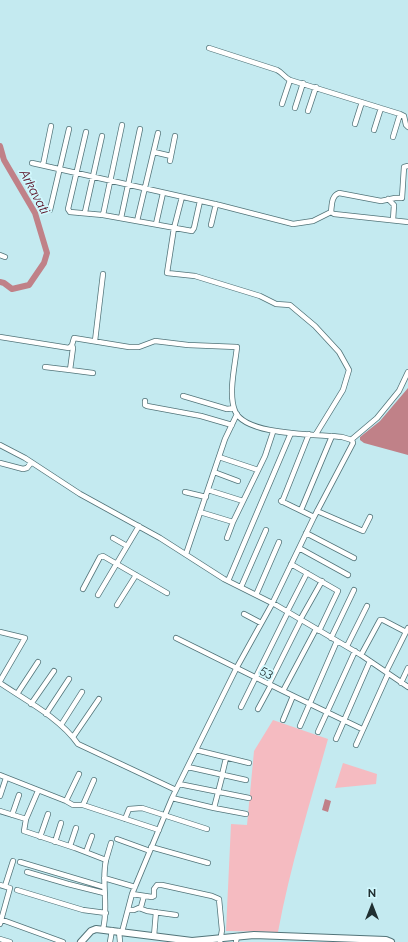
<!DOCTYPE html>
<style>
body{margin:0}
#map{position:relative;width:408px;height:942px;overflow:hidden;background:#c4eaf0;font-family:Raleway,sans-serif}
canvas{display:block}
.north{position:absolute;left:352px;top:886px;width:40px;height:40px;-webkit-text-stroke:3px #d1f8fd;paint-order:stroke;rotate:0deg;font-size:11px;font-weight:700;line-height:16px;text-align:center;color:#202f31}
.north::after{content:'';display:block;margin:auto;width:14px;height:18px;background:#202f31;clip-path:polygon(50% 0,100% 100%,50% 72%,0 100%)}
</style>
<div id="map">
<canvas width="408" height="942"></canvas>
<div class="north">N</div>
</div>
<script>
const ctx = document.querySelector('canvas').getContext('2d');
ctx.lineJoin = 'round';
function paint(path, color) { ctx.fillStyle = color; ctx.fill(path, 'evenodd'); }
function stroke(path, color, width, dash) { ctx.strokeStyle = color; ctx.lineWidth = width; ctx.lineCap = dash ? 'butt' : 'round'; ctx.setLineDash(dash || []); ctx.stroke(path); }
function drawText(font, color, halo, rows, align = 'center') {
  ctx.font = font + ' Raleway,sans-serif'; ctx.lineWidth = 3.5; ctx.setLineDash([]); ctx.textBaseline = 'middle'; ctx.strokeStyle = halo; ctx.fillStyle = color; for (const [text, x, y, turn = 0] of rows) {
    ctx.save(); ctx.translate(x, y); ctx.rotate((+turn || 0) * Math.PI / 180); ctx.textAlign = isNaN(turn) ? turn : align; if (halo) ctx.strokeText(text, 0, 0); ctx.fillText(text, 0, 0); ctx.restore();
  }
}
paint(new Path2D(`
 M273 720 328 739C310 803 290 867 278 932L226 931 231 824 247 825 254 751Z
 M343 763 377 774 376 784 335 788Z`), '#f5bbc1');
paint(new Path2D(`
 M408 388V455L364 443 360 440V437L380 421Z
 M325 799 331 801 328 812 322 810Z`), '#c08188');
stroke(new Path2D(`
 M0 146 4 160 35 213 47 253 44 263 29 285 12 289 4 283 0 282`), '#c08188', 6);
const street = new Path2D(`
 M209 48 277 70C283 73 284 77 290 80L400 114 404 116 406 125 408 127
 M282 104 290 80
 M295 108 303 83
 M308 111 316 87
 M355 124 362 102
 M374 130 381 108
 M86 132 68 209 70 212 103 215 192 231 194 228 200 201
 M393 137 400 114
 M154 152 171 156
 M170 161 175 136
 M32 163 219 205 293 224 313 221 331 212
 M43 165 51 126
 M408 166 404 167 402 198H395L381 201 339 193C331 196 332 205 331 212L334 214 408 222
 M182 197 174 228 167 273 195 276 260 296 276 304 290 305 315 326 339 352 349 370 343 390 316 434
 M388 199 394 205 393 220
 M50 210 69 129
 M85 212 102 136
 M103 215 122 125
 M121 218 140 129
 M137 221 158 133
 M156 224 163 193
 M211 225 216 204
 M0 255 5 257
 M0 337 69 348 72 345 74 338 129 347H139L155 341 188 345 237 347C235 366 228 394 235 411 245 436 318 434 342 437L352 440 353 443 314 517 272 604 237 667 172 798 132 894 122 932
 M95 341 103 274
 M45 367 70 370 73 348 72 345
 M70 370 93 373
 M183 396 227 409 234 408
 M145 401V405L147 406 201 416 232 425
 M351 440 377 418 399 391 408 372
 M0 445 25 458 80 494 160 538 224 579 276 605 361 655 408 687
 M219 457 258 470
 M0 463 23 469 27 468 31 463
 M214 472 238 481
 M208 490 243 501
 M185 492 206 497
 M281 501 314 517
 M282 502 309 434
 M301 510 332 436
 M317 511 363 531 370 517
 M200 512 233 522
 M306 533 354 558
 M113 538 127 546
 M227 538 233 522 265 456 273 432
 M299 548 348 575
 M186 554 225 439 237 414
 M291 564 338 591 319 631
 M228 581 291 433
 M241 587 266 530
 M83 589 100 557 103 556 167 593
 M98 595 139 526
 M256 595 279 542
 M117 605 136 575
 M287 612 307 573
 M244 614 261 623
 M300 620 322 581
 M0 632 25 638 0 681
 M176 638 283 691 362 729
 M331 638 354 590
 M347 646 367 606
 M361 655 380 620H383L406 632
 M386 672 408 628
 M0 683C25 700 60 718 78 744L176 790
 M401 683 408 668
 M269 684 301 620
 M283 691 316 629
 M17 694 38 662
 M31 704 54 671
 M241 707 288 612
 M258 709 271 685
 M46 714 69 679
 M283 720 293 696
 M61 725 82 692
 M300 726 337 641
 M318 732 355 651
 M73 737 99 699
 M336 739 370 661
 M356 745 388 674
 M196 750 249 763
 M188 767 246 780
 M0 775 66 801 73 805H83L159 830
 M222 775 226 758
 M179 784 249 798
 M0 796 6 778
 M172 798 214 808 246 814
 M66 801 79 774
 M83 805 94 780
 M214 808 222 777
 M0 811 26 819 24 831 75 848 106 860C101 883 109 907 103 929
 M12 815 19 795
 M26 819 38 791
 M125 819 129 809 142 808 207 829
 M40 837 48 814
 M117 839 150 851
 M55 842 61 823
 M70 846 76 828
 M151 847 208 863
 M86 852 92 836
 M106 860 111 843
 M20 862 104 887
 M27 872 68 884 104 893
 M104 878 135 887
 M0 885 10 888 0 924
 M5 886 13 861
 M17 890 83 910 106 913
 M132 894 152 897 154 896V889L157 885H162L212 896 219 899 222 930 220 942
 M139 908 147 911 176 915
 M128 910H134L141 907 144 896
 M0 919 63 942
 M119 931 120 942
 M154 936 156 912
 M0 939 10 942
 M110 942 112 930
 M236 942 237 936`);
const secondary = new Path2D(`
 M81 942 91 931 96 929 192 941 254 935 386 940 391 942`);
stroke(street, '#527479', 6);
stroke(secondary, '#527479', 8);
stroke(street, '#fff', 4.5);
stroke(secondary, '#fff', 6);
drawText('12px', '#202f31', '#d1f8fd', [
 ["53",267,672,28]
]);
drawText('italic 13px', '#570a1f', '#d1f8fd', [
 ["Arkavati",34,192,62]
]);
</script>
